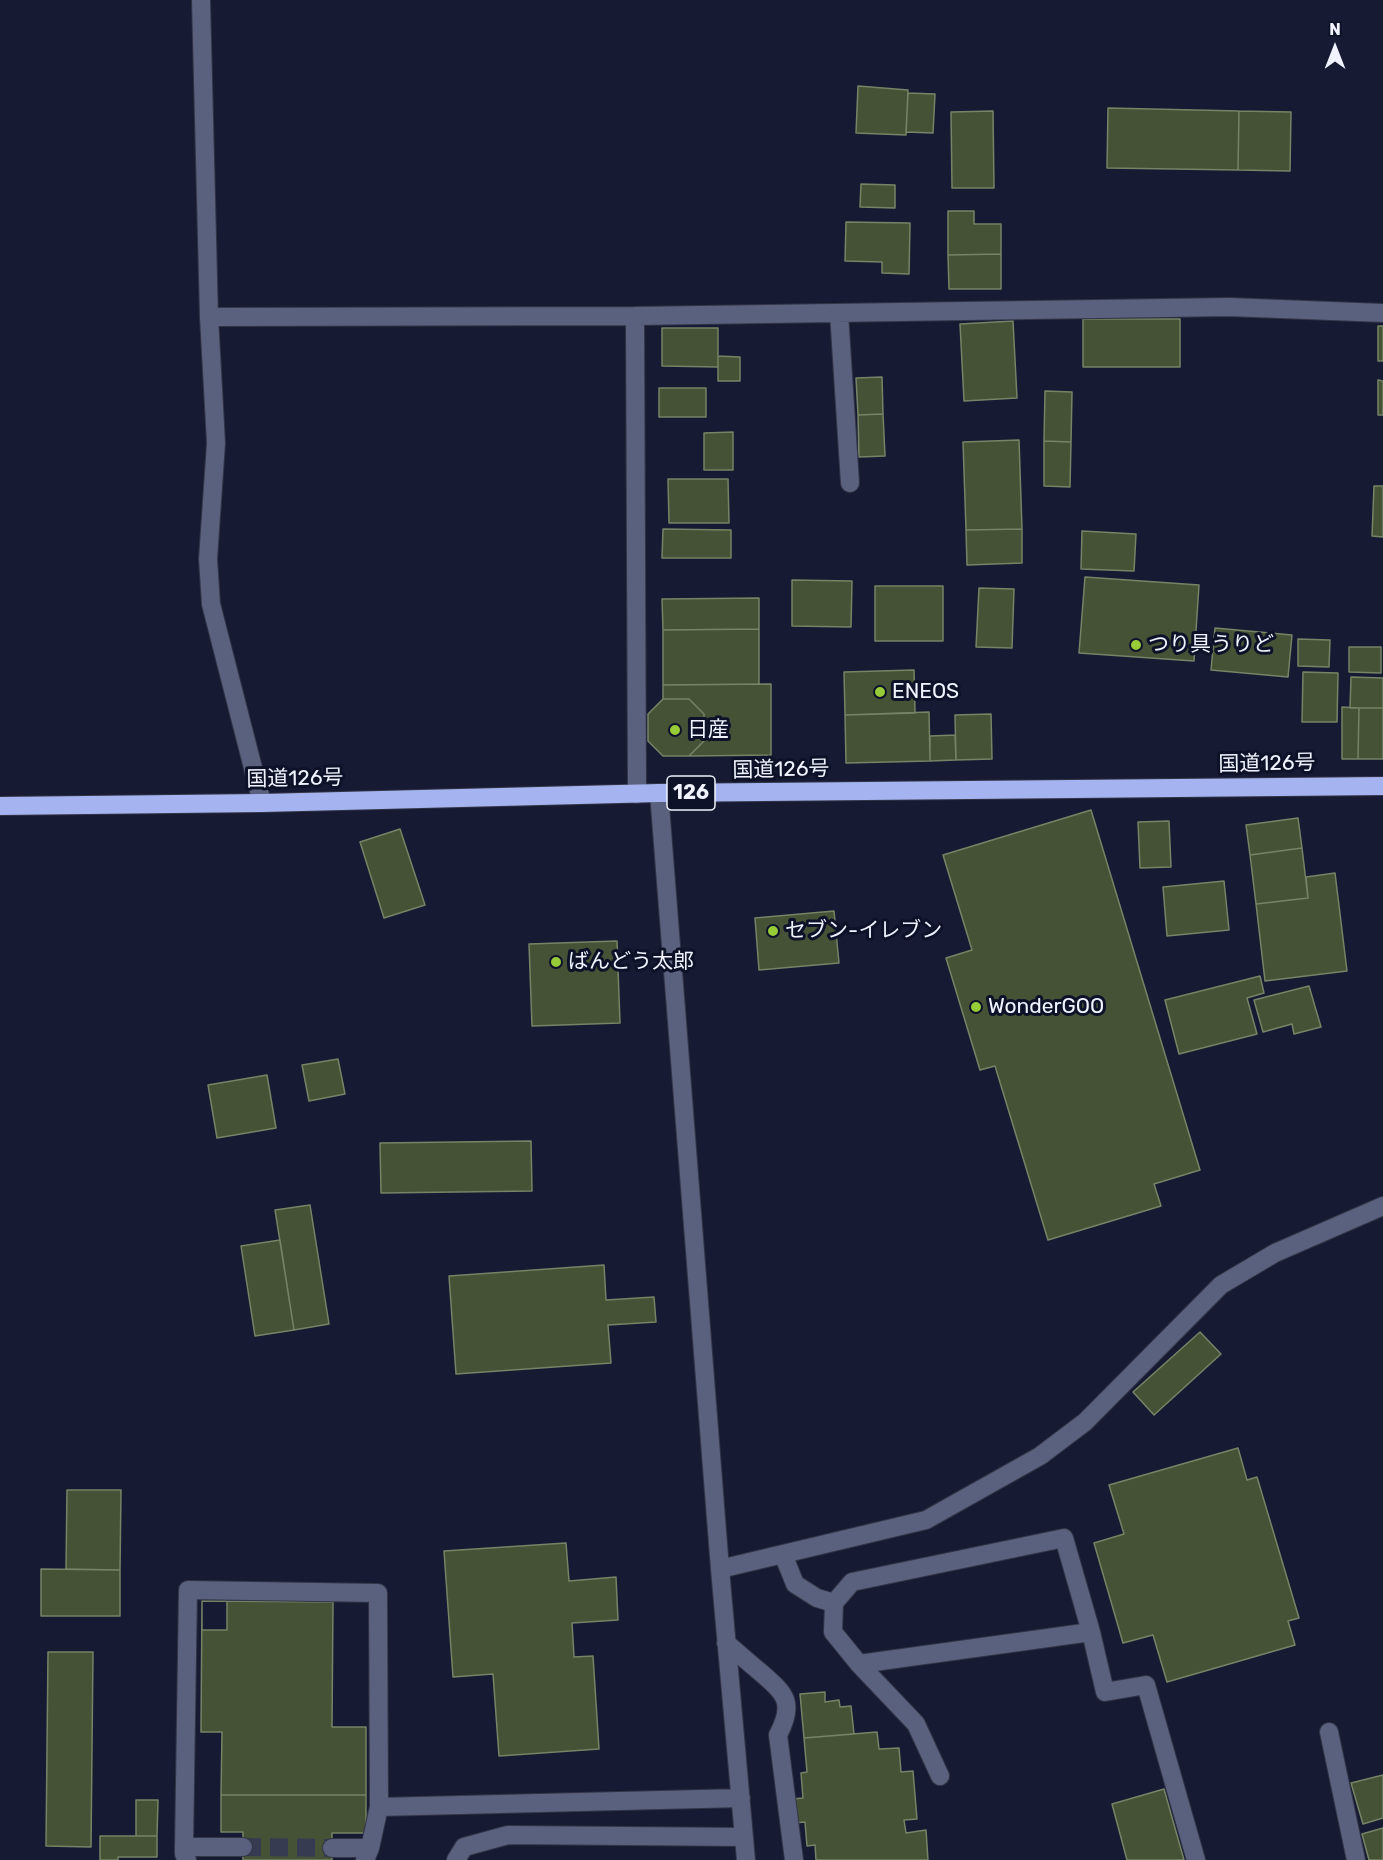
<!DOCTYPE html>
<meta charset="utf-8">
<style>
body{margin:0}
#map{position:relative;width:1383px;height:1860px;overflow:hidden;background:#161b33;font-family:Rubik,sans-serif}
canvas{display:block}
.north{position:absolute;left:1305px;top:18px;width:60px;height:60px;-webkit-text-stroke:4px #0d1229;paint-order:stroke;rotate:0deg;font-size:16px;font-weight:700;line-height:24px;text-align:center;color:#f0f3fd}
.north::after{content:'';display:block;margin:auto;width:21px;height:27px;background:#f0f3fd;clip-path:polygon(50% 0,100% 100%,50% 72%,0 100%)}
</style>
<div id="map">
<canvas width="1383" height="1860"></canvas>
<div class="north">N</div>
</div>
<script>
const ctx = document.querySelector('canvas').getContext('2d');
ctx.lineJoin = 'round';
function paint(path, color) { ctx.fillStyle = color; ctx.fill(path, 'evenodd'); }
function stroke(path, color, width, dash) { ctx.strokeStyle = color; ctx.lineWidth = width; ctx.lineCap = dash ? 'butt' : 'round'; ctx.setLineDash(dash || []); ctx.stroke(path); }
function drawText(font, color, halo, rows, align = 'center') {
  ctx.font = font + ' Rubik,"Noto Sans JP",sans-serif'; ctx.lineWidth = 6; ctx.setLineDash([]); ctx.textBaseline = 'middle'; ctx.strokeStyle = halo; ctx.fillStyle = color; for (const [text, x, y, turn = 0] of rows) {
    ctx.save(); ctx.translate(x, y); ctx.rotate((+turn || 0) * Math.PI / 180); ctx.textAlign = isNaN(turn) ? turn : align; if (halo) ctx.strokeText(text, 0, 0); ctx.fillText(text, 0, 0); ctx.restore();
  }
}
const building = new Path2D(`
 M858 86 908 90 906 135 856 133Z
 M908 93 935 94 933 133 906 132Z
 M1108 108 1239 111 1238 170 1107 168Z
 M993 111 994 188H952L951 112Z
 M1239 111 1291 112 1290 171 1238 170Z
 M861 184 895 185V208L860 207Z
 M948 211H974V224H1001V254L948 255Z
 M846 222 910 223 909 274 882 273V262L845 261Z
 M1001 254V289H949L948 255Z
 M1083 319H1180V367H1083Z
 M1013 321 1017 398 964 401 960 324Z
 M1378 326H1383V361H1378Z
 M662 328H718V367L662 366Z
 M718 356 740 357V381H718Z
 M882 377 883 414 858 415 856 378Z
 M1378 380 1383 381V415H1378Z
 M659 388H706V417H659Z
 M1045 391 1072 392 1071 442 1044 441Z
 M883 414 885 456 859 457 858 415Z
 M733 432V470H704V433Z
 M1019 440 1022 529 966 530 963 442Z
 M1044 441 1071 442 1070 487 1044 486Z
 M668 479H728L729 523H669Z
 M1374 486H1383V537L1372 536Z
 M663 529 731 530V558H662Z
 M1022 529V563L967 565 966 530Z
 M1082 531 1136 534 1134 571 1081 569Z
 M1085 577 1199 585 1194 661 1079 653Z
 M792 580 852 581 851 627 792 626Z
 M875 586H943V641H875Z
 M979 588 1014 589 1012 648 976 647Z
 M759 598V629L663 630 662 599Z
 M1215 628 1292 635 1288 677 1211 670Z
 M759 629V684L663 685V630Z
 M1298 639 1330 640 1329 667 1298 666Z
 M1349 647H1381V673L1349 672Z
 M914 670 915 713 845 715 844 672Z
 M1303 672 1338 673 1337 722H1302Z
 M1351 677 1383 678V708H1350Z
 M771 684V755L689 756 704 741V714L689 699H663V685Z
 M663 699H689L704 714V741L689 756H663L648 741V714Z
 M1342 707 1359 708 1358 759H1342Z
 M1359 708H1383V759H1358Z
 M929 712 930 761 846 763 845 715Z
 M991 714 992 759 956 760 955 715Z
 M955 735 956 760 930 761V736Z
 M1091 810 1200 1170 1154 1184 1161 1206 1048 1240 995 1066 980 1070 946 958 972 950 943 855Z
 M1298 818 1302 848 1250 855 1246 825Z
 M1169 821 1171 867 1140 868 1138 822Z
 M400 829 425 905 384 918 360 842Z
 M1302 848 1308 898 1256 904 1250 855Z
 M1335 873 1347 971 1265 981 1256 904 1308 898 1306 877Z
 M1224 881 1229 930 1167 936 1163 887Z
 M834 911 839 963 759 970 755 918Z
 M617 941 620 1023 532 1026 529 944Z
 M1260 976 1264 993 1247 998 1257 1034 1179 1054 1165 1000Z
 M1309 986 1321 1027 1294 1034 1292 1024 1263 1032 1254 1000Z
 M338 1059 345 1094 309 1101 302 1065Z
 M267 1075 276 1128 217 1138 208 1085Z
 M531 1141 532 1191 381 1193 380 1143Z
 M310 1205 329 1324 294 1330 275 1210Z
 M280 1240 294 1330 255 1336 241 1246Z
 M604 1265 606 1300 654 1297 656 1322 608 1325 611 1363 456 1374 449 1276Z
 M1200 1332 1221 1354 1154 1415 1133 1392Z
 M1238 1448 1247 1480 1257 1477 1299 1618 1288 1621 1295 1645 1167 1682 1153 1635 1123 1643 1094 1543 1124 1534 1109 1485Z
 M67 1490H121L120 1570 66 1569Z
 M566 1543 569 1581 616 1577 618 1620 572 1623 574 1657 593 1656 599 1749 499 1756 493 1674 453 1677 444 1551Z
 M41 1569 120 1570V1616H41Z
 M202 1601H227V1630H202Z
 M202 1601 333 1602 332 1727H366V1795H221L222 1732H201Z
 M48 1652H93L91 1847 46 1846Z
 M825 1692V1702L839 1700 840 1707 851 1706 854 1734 804 1738 800 1694Z
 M877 1732 879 1749 899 1748 901 1772 913 1771 917 1819 904 1820 906 1833 926 1830 928 1860H816L815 1845 807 1846 805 1822 794 1823 792 1799 803 1798 801 1773 807 1772 804 1738Z
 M1383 1775V1818L1363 1824 1351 1783Z
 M1164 1789 1184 1860H1127L1112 1804Z
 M221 1795H366V1833H332V1860H243V1832H221Z
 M136 1800H158L157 1836H136Z
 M1383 1828V1860H1369L1362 1834Z
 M100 1836H157V1857H118V1860H100Z`);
paint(building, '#465236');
stroke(building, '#768466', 1.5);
stroke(new Path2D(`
 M243 1847 332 1848`), '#373b51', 18, [18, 9]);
const minor = new Path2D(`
 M201 0 209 317 216 443 208 559 211 604 262 803
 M839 313 850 483
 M635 316 637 794
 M209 317 635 316 1229 307 1383 313
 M659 793 720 1569 746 1860
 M783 1554 795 1584 817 1598 834 1603
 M720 1569 926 1520 1040 1456 1085 1422 1221 1285 1275 1253 1383 1206
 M1091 1632 859 1664 833 1632 834 1603 852 1582 1064 1538 1091 1632 1105 1692 1146 1685 1196 1860
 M726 1643C737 1652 748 1662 759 1671 784 1693 796 1701 778 1735L794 1860
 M859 1664 916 1724 940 1776
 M1329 1732 1356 1860
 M184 1847H243
 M332 1848H370
 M187 1860 184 1854V1847L188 1590 378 1593 379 1807
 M365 1860 370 1848 379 1807 741 1798
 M456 1860 464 1847 508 1835 744 1837`);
const highway = new Path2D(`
 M0 806 262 803 659 793 1383 786`);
stroke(minor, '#333547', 20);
stroke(highway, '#333547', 20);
stroke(minor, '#5a617e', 18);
stroke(highway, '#a5b4f0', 18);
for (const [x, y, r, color] of [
 [1136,645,6,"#97cb38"],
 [880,692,6,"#97cb38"],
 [675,730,6,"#97cb38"],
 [773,931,6,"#97cb38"],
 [556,962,6,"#97cb38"],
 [976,1007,6,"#97cb38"]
]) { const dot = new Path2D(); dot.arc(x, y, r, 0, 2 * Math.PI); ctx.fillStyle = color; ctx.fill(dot); stroke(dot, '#0d1229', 2); }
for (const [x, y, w] of [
 [691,793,48]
]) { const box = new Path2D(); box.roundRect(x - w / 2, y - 17, w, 34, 4.5); ctx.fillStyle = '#0d1229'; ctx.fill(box); stroke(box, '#f0f3fd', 1.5); }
drawText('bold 20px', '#f0f3fd', null, [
 ["126",691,793]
]);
drawText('21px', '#f0f3fd', '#0d1229', [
 ["つり具うりど",1148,645],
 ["ENEOS",892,692],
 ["日産",687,730],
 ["セブン-イレブン",785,931],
 ["ばんどう太郎",568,962],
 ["WonderGOO",988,1007]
], 'left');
drawText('21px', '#f0f3fd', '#0d1229', [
 ["国道126号",1267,764,-1],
 ["国道126号",781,770,-1],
 ["国道126号",295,779,-1]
]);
</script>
